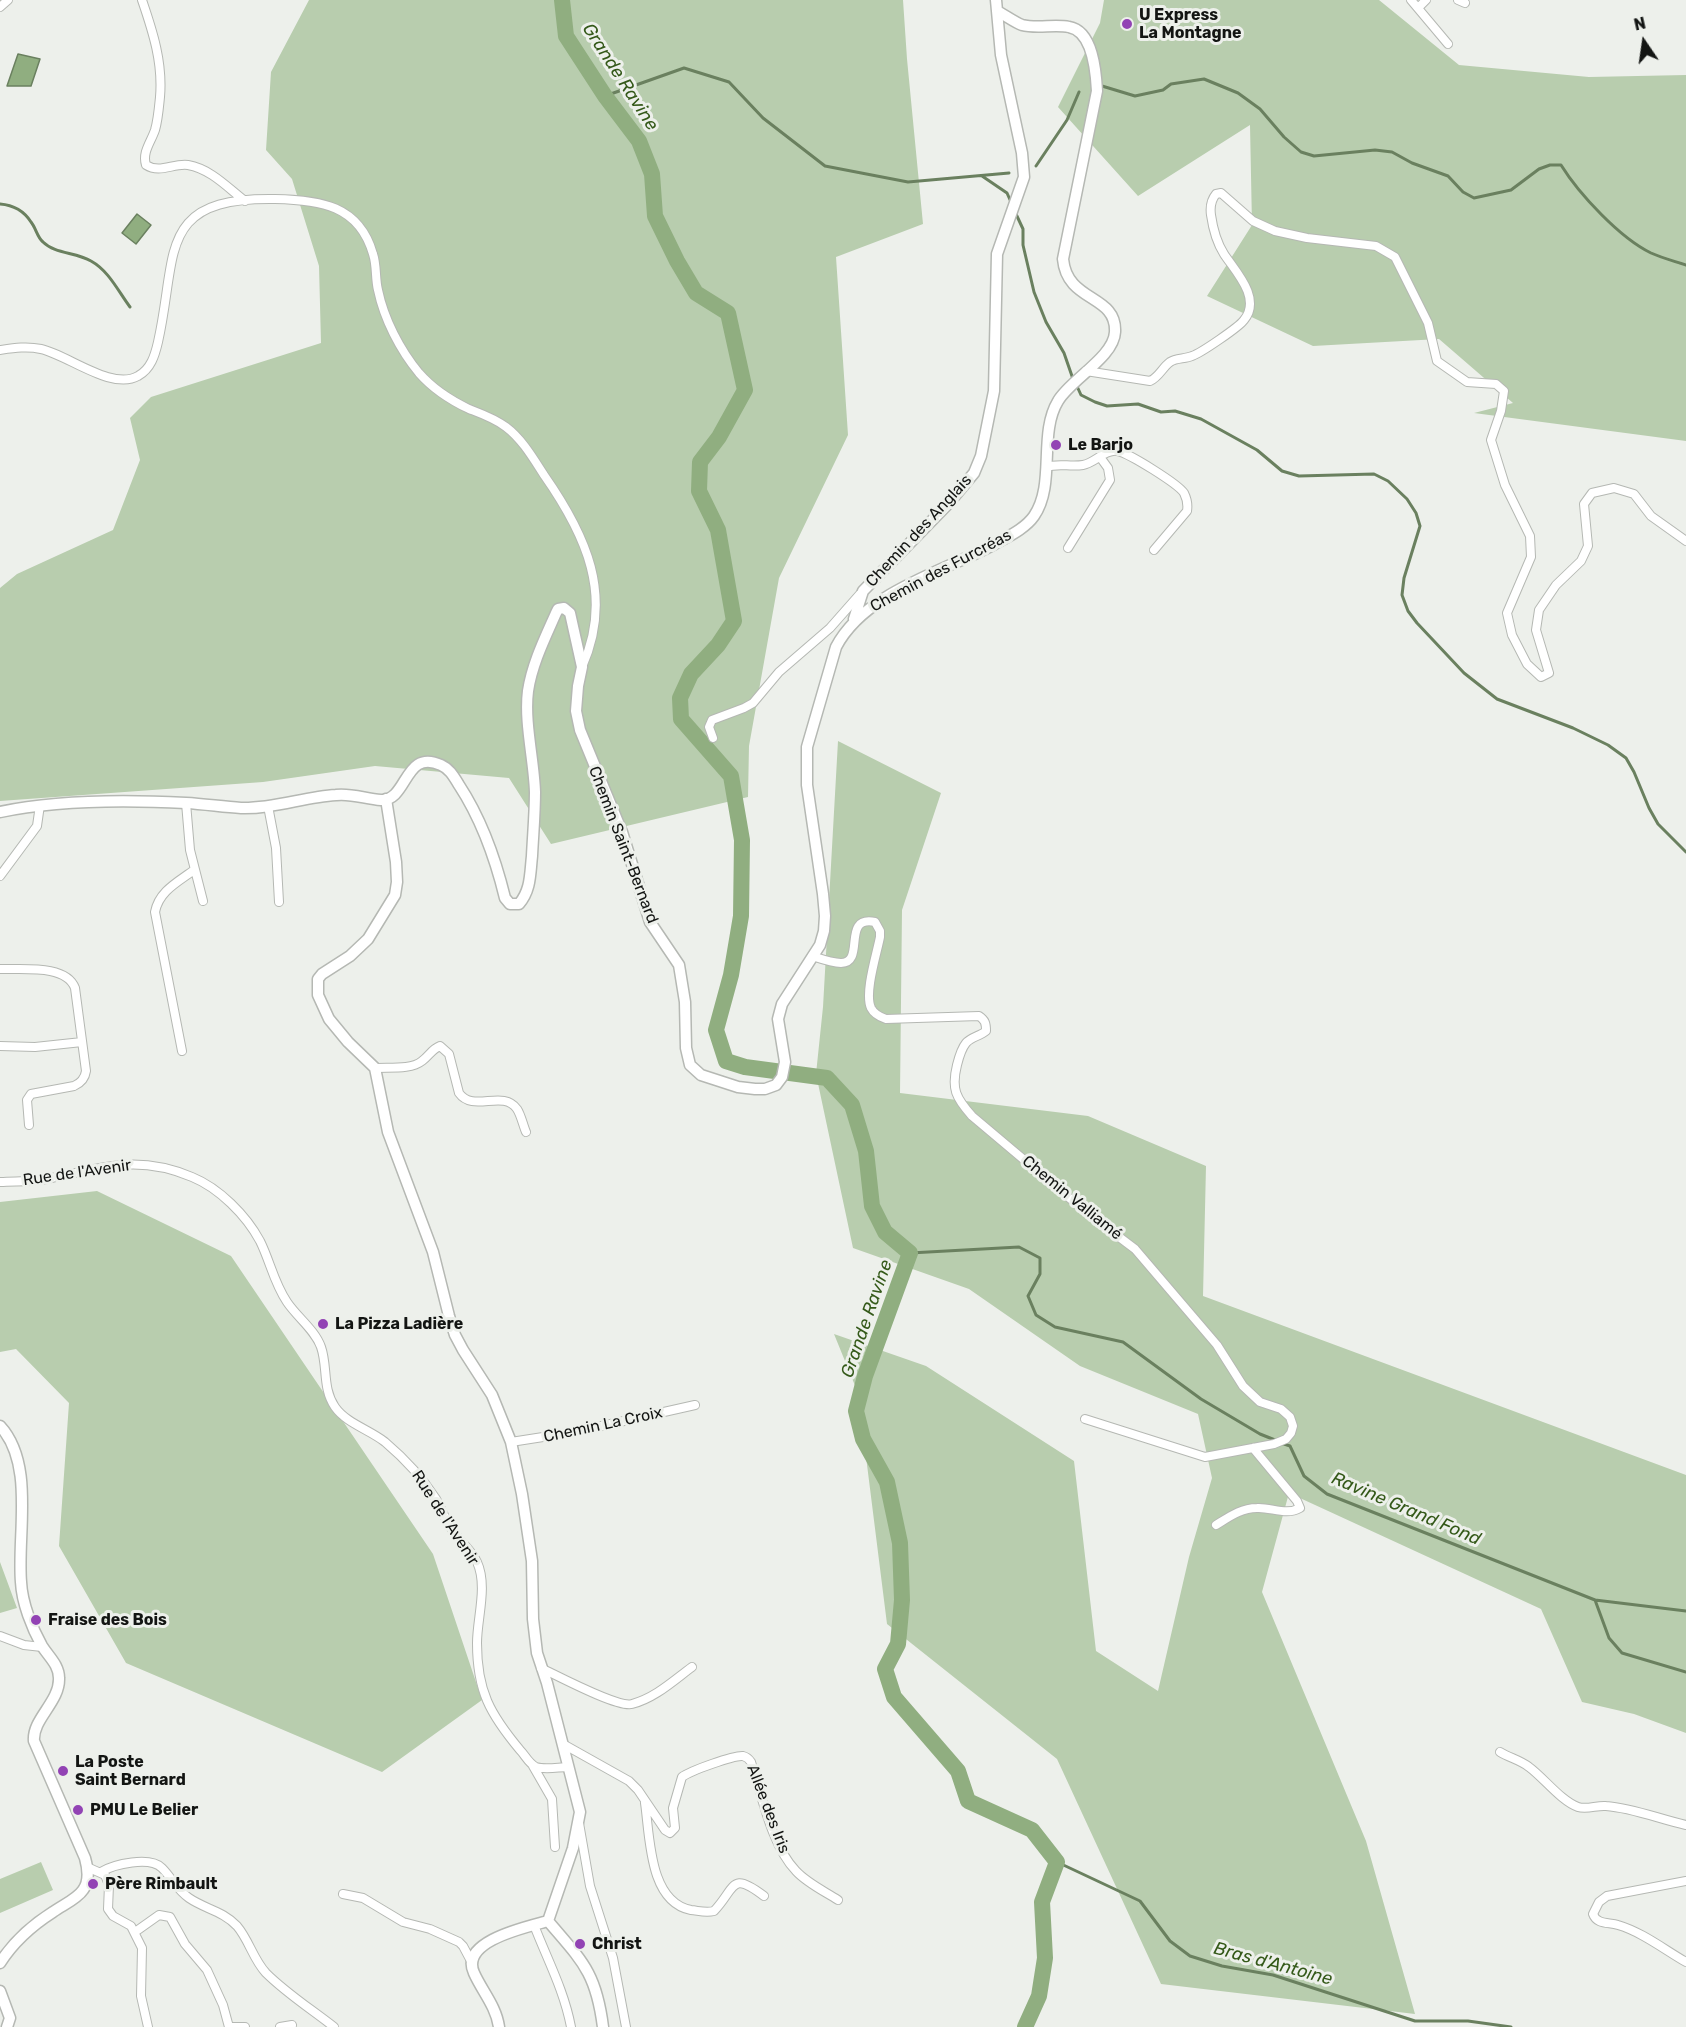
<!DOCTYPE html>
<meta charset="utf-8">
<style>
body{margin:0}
#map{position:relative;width:1686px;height:2027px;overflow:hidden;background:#edf0eb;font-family:Rubik,sans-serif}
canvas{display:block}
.north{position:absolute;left:1614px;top:12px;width:60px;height:60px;-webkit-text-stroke:4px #edf0eb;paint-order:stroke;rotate:347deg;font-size:16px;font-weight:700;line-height:24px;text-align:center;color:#131513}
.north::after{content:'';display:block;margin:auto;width:21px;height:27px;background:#131513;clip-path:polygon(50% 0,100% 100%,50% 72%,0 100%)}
</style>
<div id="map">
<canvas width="1686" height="2027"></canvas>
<div class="north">N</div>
</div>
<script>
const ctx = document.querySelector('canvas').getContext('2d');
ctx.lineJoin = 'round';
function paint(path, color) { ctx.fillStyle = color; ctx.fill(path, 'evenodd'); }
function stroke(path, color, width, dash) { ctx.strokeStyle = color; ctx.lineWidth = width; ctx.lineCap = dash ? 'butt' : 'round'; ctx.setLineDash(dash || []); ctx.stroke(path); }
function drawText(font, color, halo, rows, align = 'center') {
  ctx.font = font + ' Rubik,sans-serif'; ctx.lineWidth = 6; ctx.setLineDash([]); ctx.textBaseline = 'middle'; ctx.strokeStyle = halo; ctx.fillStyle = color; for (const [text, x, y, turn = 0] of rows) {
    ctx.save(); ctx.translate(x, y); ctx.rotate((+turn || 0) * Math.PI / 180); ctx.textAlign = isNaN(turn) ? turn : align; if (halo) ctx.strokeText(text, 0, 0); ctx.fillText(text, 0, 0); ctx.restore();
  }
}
paint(new Path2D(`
 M309 0H903L907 59 923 224 836 257 848 435 779 578 749 746 748 797 551 844 509 778 375 766 263 782 0 801V588L17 574 113 530 140 460 130 418 151 397 321 343 319 266 292 179 266 150 271 72Z
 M1104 0H1379L1459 65 1589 77 1686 75V441L1474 413 1513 403 1439 339 1313 346 1207 296 1252 225 1250 125 1138 196 1058 107 1100 23Z
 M838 741 941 793 902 910 900 1093 1088 1116 1206 1166 1203 1296 1686 1475V1733L1634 1714 1582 1702 1541 1609 1289 1493 1262 1592 1366 1841 1415 2014 1161 1984 1057 1759 887 1624 858 1393 834 1334 926 1366 1074 1461 1096 1651 1158 1691 1189 1557 1212 1478 1198 1414 1080 1366 969 1289 853 1248 816 1074 823 1007Z
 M97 1191 231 1256 433 1554 482 1700 382 1772 126 1663 59 1546 69 1403 16 1349 0 1352V1202Z
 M0 1562 17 1608 0 1613Z
 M41 1862 53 1890 0 1913V1879Z`), '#b8cdae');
const water = new Path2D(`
 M18 54 40 59 31 86H7Z
 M137 214 151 225 136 244 122 233Z`);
paint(water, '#90ae80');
stroke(water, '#6a805f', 1.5);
stroke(new Path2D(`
 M1102 86 1135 96 1163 90 1171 84 1204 79 1238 93 1260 109 1284 137 1301 152 1314 156 1375 150 1392 152 1412 163 1448 176 1463 192 1474 198 1511 190 1539 169 1550 165H1561C1579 194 1620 238 1651 253 1662 258 1674 261 1686 265
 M605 96 684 68 729 82 763 118 825 166 908 182 1009 173
 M1036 166 1067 120 1079 92
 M982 176 1007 193 1011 202
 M0 204C13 205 24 211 31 222 36 228 37 237 43 242 55 254 76 252 91 261 109 271 118 291 130 307
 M1016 214 1023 229V245L1034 292 1046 322 1064 353 1073 379
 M1076 384 1081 395 1095 402 1107 406 1138 404 1161 412 1175 411 1201 419 1257 450 1282 471 1299 476 1374 474 1388 481 1407 499 1416 513 1420 526 1404 578 1402 595 1408 611 1417 623 1464 673 1497 699 1573 728 1608 745 1626 758 1634 772 1649 808 1658 824 1686 852
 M910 1253 1019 1247 1040 1258V1274L1028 1296 1036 1315 1055 1327 1123 1342 1201 1399 1260 1434 1275 1440
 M1281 1443 1290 1446 1304 1476 1327 1494 1595 1600 1609 1638 1622 1653 1686 1672
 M1595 1600 1686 1611
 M1057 1862 1140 1901 1170 1941 1190 1956 1222 1966 1273 1975 1415 2021H1468L1511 2027`), '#6a805f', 3);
stroke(new Path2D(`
 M562 0 566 36 605 96 639 141 652 174 655 216 677 261 696 293 728 313 745 390 719 437 700 462 699 491 718 530 734 621 718 645 691 674 680 698 681 719 731 776 742 840 741 916 731 975 716 1030 726 1061 745 1067 827 1078 852 1105 866 1151 872 1206 885 1232 910 1253 865 1376 856 1411 863 1439 887 1482 900 1543 902 1600 898 1644 885 1669 894 1697 958 1771 968 1801 1032 1830 1057 1862 1042 1902 1045 1958 1039 1996 1025 2027`), '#90ae80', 16);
const minor = new Path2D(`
 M142 0C153 32 163 63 160 97 159 107 158 120 155 130 151 142 142 152 146 165 160 174 173 163 188 165 211 169 228 188 245 201
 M1411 0 1448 44
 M1458 0 1465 3
 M0 7 8 0
 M1418 8 1426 0
 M0 350C14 348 27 346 41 349 68 355 112 391 138 376 151 369 155 355 158 342 178 254 156 197 275 199 320 200 359 205 373 254 377 266 375 278 378 290 384 319 400 350 419 373 433 389 450 400 469 409 482 414 494 418 506 427 522 439 533 458 544 475 586 535 614 596 582 667
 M1086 371 1150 381C1159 377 1162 368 1170 362 1176 358 1185 359 1192 356 1201 353 1239 327 1244 320 1262 298 1235 271 1224 254 1217 243 1213 229 1211 215 1210 208 1211 200 1216 194L1221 193 1253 221 1275 231 1307 238 1376 246 1395 257 1428 323 1437 361 1467 382 1496 384 1504 391 1501 411 1491 440 1505 485 1530 536 1531 557 1507 613 1512 635 1527 664 1541 677 1549 673 1536 630 1539 610 1556 585 1581 561 1588 546 1584 504 1592 493 1614 488 1634 494 1651 516 1686 541
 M1046 467C1058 463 1070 467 1083 465 1095 463 1105 449 1117 451 1129 453 1178 484 1184 493 1187 499 1188 505 1187 511L1154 550
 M1068 548 1110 480 1108 468 1100 457
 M713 738 709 727 712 720 744 708 753 703 779 672 830 628 860 594
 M186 803 190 850 203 901
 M268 806 276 848 279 902
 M0 876 37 826 40 805
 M812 956C821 959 832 963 841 963 866 963 841 915 875 922L880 931V937C877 953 864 993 871 1008 874 1014 880 1017 886 1019L979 1016C985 1020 986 1023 986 1031 980 1036 971 1037 966 1043 961 1049 959 1057 957 1065 951 1089 956 1098 972 1116L1086 1212 1135 1249 1217 1345 1243 1386 1260 1402 1281 1409 1290 1417 1293 1426 1291 1433 1286 1439 1274 1444 1205 1457 1085 1419
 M0 969C22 970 66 964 75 988L86 1071C85 1078 81 1083 74 1086L31 1094 27 1100 29 1125
 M0 1046 35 1047 82 1042
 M182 1051 155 912C159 891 178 882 194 870
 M375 1068C389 1067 411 1070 422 1061 429 1056 432 1049 440 1046L449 1054 459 1093C473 1113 503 1089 517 1109 521 1115 523 1125 526 1132
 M0 1182C16 1181 32 1182 47 1179 101 1168 137 1154 192 1177 219 1188 246 1215 260 1241 270 1261 274 1283 287 1302 297 1317 315 1330 321 1347 328 1367 322 1388 335 1407 346 1423 370 1430 385 1442 405 1459 422 1477 436 1499 441 1508 445 1519 451 1528 459 1541 471 1549 477 1562 488 1586 477 1618 477 1643 477 1691 490 1714 520 1750 525 1755 529 1764 536 1767 545 1770 559 1767 569 1767
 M511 1442 575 1432 695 1405
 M1216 1525C1229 1517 1241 1508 1257 1508 1271 1507 1286 1516 1300 1508L1297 1501 1253 1448
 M0 1636 24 1645 42 1647
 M541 1668C558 1676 618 1708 632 1704 655 1698 673 1681 692 1667
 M563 1744 629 1781 638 1790 665 1830 670 1833 675 1828 673 1808 682 1777C690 1771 734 1755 743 1756 747 1757 749 1759 751 1762 762 1795 771 1845 796 1871 807 1883 824 1891 838 1900
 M1500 1752C1510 1758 1520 1760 1529 1767 1544 1778 1561 1801 1578 1807 1587 1810 1597 1805 1606 1806 1633 1808 1659 1819 1686 1825
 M533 1766 552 1799 555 1847
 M645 1803C650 1837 649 1902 691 1910 700 1911 706 1913 714 1911 736 1888 730 1870 764 1896
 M579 1823 590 1886 613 1958 626 2027
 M87 1867 105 1875 109 1885 108 1909 113 1916 131 1926 142 1948 141 1996 148 2027
 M101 1872C114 1864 150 1856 162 1868 172 1878 177 1890 189 1898 205 1909 223 1911 237 1926 249 1940 253 1959 266 1973 286 1993 311 2009 334 2027
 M1686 1881 1607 1896 1599 1902 1593 1914C1597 1925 1609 1922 1618 1925 1642 1932 1665 1950 1686 1962
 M343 1894 363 1898 403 1922 430 1929 459 1942 463 1946 471 1961
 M534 1925C547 1959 564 1990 571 2027
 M135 1932 159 1915 170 1917 185 1944 207 1970 223 2005 229 2027
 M231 2027H245
 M280 2027 292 2025`);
const tertiary = new Path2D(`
 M854 619 863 591 948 504 974 473 981 456 994 391 997 254 1024 177 1022 153 1001 55 996 0
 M386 799 396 862 397 882 395 895 368 939 350 956 322 974 318 979V995L329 1019 348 1042 375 1068 388 1132 433 1252 449 1316 455 1335 463 1350 492 1395 511 1442 522 1494 532 1561 533 1619 537 1653 547 1683 580 1812 573 1848 548 1921
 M0 812C56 800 129 800 186 803 205 804 223 807 241 808 273 809 304 797 336 795 351 793 366 799 381 800 408 801 404 748 441 765 450 769 454 777 459 785 482 820 495 857 505 898L510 904H519C531 890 530 874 532 856 533 835 535 814 535 792 534 760 524 722 528 691 532 664 545 638 556 613L558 609 564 608 570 613 582 667 578 686 576 711 580 730 622 832 650 922 679 965 685 1002 686 1048 690 1065 701 1075 738 1087 755 1089H765L776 1085 782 1077 785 1062 778 1019 782 1004 820 945 824 931 825 916 823 894 807 785V747L836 647C864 593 942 572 993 545 1007 537 1025 529 1034 516 1056 484 1038 434 1058 401 1070 380 1114 357 1115 332 1117 294 1067 303 1063 259L1097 91C1096 72 1093 31 1069 27 1054 24 1037 29 1022 25 1014 22 1005 15 997 11
 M0 1426C35 1464 17 1534 21 1582 22 1603 32 1628 42 1646 49 1657 59 1665 59 1678 60 1702 32 1719 34 1741L85 1858C88 1869 90 1881 83 1890 77 1899 63 1905 53 1912 31 1926 14 1941 0 1963
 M0 1991 10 2018 7 2027
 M499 2027C496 2006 482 1991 474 1973 459 1941 527 1927 548 1921 582 1961 596 1972 603 2027`);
stroke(minor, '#b5b8b3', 10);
stroke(tertiary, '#b5b8b3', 13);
stroke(minor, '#fff', 8);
stroke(tertiary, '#fff', 10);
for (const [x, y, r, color] of [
 [1127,24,6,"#9243b4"],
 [1056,445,6,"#9243b4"],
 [323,1324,6,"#9243b4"],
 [36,1620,6,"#9243b4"],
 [63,1771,6,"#9243b4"],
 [78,1810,6,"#9243b4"],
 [93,1884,6,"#9243b4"],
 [580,1944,6,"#9243b4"]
]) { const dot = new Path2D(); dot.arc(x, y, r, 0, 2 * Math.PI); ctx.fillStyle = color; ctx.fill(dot); stroke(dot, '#edf0eb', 2); }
drawText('bold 16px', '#131513', '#edf0eb', [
 ["U Express",1139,15],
 ["La Montagne",1139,33],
 ["Le Barjo",1068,445],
 ["La Pizza Ladière",335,1324],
 ["Fraise des Bois",48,1620],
 ["La Poste",75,1762],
 ["Saint Bernard",75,1780],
 ["PMU Le Belier",90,1810],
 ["Père Rimbault",105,1884],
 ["Christ",592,1944]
], 'left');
drawText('16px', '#131513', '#edf0eb', [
 ["Chemin des Anglais",919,531,-47],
 ["Chemin des Furcréas",941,571,-28],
 ["Chemin Saint-Bernard",623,845,69],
 ["Rue de l'Avenir",77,1173,-8],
 ["Chemin Valliamé",1072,1198,39],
 ["Chemin La Croix",603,1425,-12],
 ["Rue de l'Avenir",445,1518,57],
 ["Allée des Iris",768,1809,69]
]);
drawText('italic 18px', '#345919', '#edf0eb', [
 ["Grande Ravine",620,77,57],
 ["Grande Ravine",867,1319,-71],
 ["Ravine Grand Fond",1406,1509,23],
 ["Bras d'Antoine",1273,1964,15]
]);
</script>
